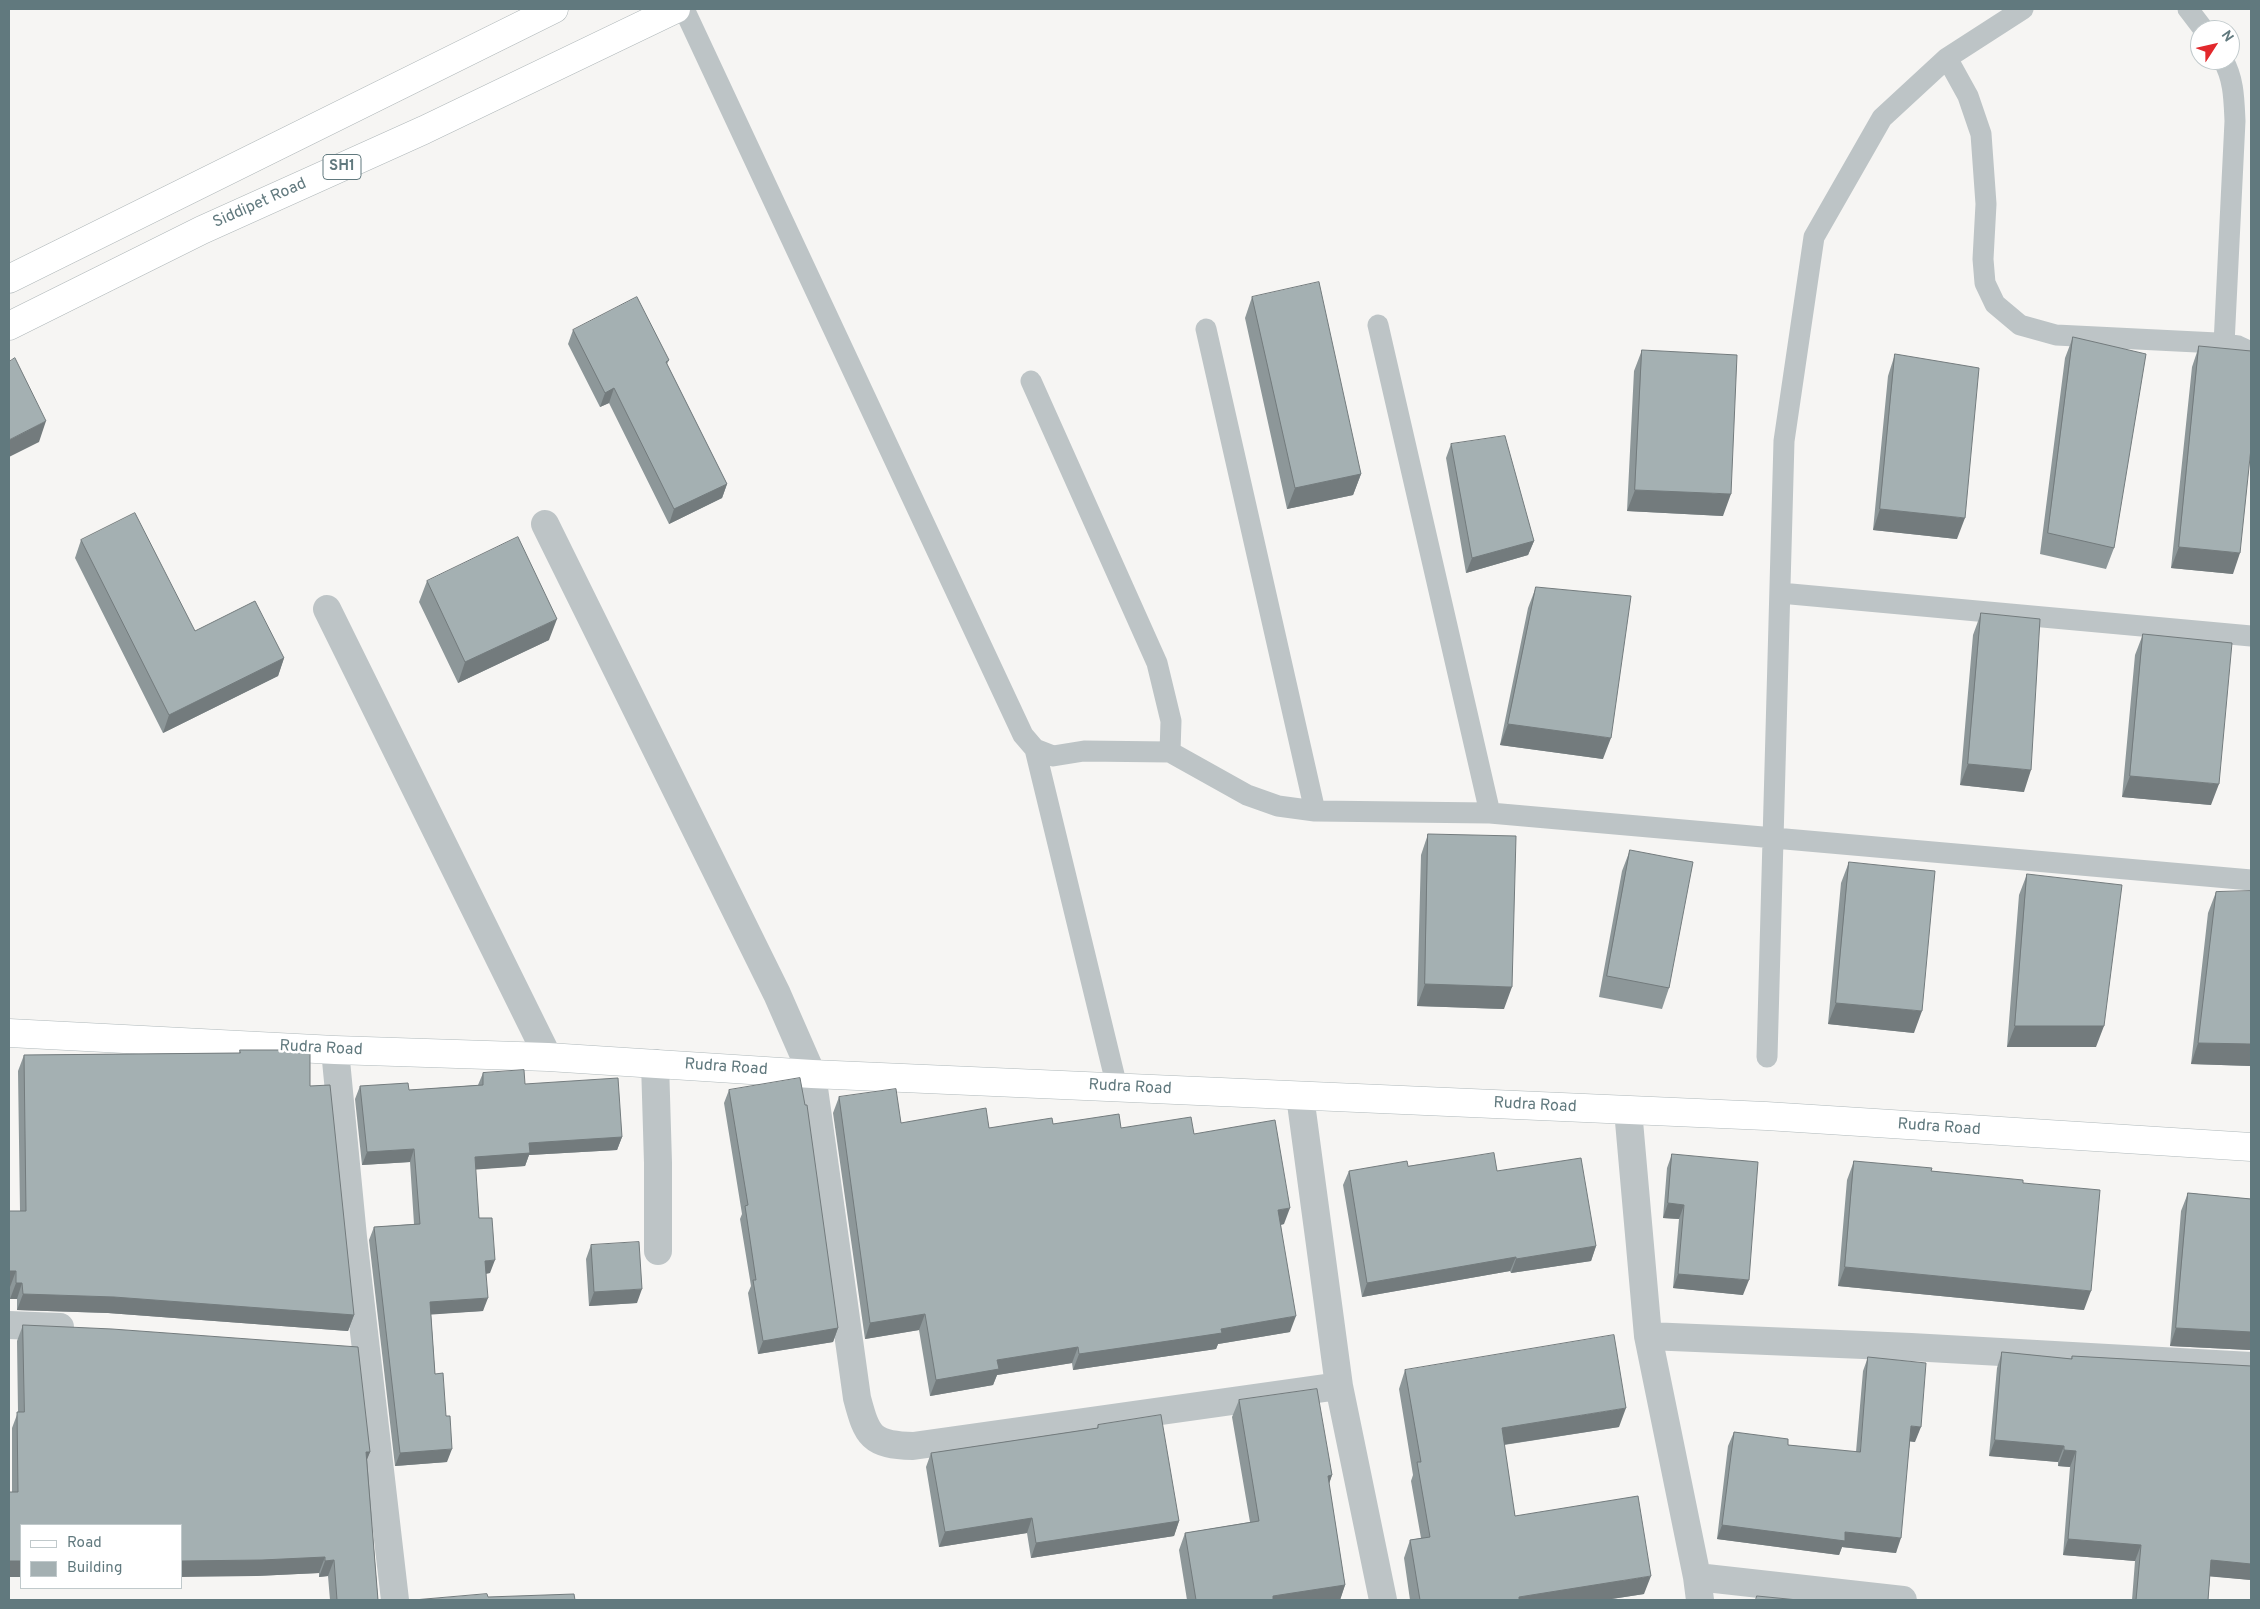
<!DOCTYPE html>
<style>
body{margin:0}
#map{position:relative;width:2260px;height:1609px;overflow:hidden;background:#f6f5f3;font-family:Overpass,sans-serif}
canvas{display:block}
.frame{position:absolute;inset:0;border:10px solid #61797e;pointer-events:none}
.legend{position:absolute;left:20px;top:1524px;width:162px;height:65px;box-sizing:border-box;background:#fff;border:1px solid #c0c9cb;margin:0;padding:6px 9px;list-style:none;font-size:15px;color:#61797e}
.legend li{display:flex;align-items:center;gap:10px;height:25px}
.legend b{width:25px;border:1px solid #c0c9cb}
.north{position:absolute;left:2190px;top:20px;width:50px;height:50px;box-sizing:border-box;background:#fff;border:1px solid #c0c9cb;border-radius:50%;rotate:55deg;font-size:14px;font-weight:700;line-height:20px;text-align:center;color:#61797e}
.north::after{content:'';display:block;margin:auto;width:18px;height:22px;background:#e2282c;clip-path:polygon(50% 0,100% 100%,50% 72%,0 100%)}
</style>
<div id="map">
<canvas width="2260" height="1609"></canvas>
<div class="frame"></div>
<ul class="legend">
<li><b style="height:6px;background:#fff"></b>Road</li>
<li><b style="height:14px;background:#a4b0b2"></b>Building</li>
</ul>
<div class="north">N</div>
</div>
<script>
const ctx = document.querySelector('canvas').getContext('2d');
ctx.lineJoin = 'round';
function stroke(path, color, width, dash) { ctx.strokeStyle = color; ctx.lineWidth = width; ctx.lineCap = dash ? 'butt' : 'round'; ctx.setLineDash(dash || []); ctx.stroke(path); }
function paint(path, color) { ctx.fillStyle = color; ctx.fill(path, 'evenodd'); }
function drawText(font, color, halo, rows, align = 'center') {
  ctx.font = font + ' Overpass,sans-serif'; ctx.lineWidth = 5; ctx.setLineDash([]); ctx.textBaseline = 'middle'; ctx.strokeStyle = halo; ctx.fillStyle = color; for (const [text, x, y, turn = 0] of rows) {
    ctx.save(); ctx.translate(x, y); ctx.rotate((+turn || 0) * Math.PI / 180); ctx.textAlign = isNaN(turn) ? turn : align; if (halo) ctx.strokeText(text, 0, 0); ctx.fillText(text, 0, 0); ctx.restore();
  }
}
const secondary = new Path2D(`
 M9 1033 335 1050 548 1057 812 1074 1766 1116 2251 1147`);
const primary = new Path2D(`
 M9 279 554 9
 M9 326 202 230 424 130 676 9`);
stroke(secondary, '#afb8ba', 29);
stroke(primary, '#aeb6b8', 29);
stroke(new Path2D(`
 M684 9 1023 735 1035 749 1053 756 1084 751 1170 752 1247 795 1278 806 1315 811 1490 813 2251 880
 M2188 9 2204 30
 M1947 58 1968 96 1981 134 1986 204 1983 259 1985 283 1995 304 2020 325 2056 335 2217 343 2238 346 2251 352
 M2223 60C2234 79 2234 100 2235 121L2224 344
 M1378 325 1490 813
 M1206 329 1315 811
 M1031 381 1157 663 1171 721 1170 752
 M1780 593 2251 636
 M1035 749 1117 1087
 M1767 1057 1784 441 1814 237 1882 118 1947 58 2023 9`), '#bdc4c6', 21);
stroke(new Path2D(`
 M545 524 777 994 812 1074 857 1398C867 1436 871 1445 913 1446L1339 1386
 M327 609 548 1057
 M335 1050 353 1237 395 1600
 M655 1063 658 1163V1251
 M1300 1096 1339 1386 1383 1600
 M1628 1110 1648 1336 1697 1577 1700 1600
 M9 1325 60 1327
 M1648 1336 1911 1347 2251 1366
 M1697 1577 1903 1600`), '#bdc4c6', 28);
stroke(secondary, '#fff', 28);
stroke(primary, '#fff', 28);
paint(new Path2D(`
 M1252 297 1361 474 1353 495 1287 509 1245 318Z
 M573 330 669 360 667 364 727 484 722 498 669 524 609 403 600 407 568 344Z
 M2073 337 2114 548 2106 569 2040 554 2065 358Z
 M2199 346 2233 574 2171 568 2192 367Z
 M1642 350 1723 516 1627 511 1634 371Z
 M1895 354 1957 539 1873 530 1888 376Z
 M1451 444 1534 541 1528 555 1466 573 1446 458Z
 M81 540 195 631 284 658 278 676 163 733 75 558Z
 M427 581 549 640 458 683 419 602Z
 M1536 587 1603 759 1500 745 1528 608Z
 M1981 613 2024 792 1960 785 1973 635Z
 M2143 634 2211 805 2122 797 2135 655Z
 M1428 834 1504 1009 1417 1006 1421 855Z
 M1630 850 1669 988 1662 1009 1599 997 1622 871Z
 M1849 862 1914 1033 1828 1024 1841 883Z
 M2027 874 2096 1047H2007L2019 895Z
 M2216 892 2251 1066 2191 1064 2208 913Z
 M240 1050 310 1086 354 1315 348 1331 108 1313 17 1310V1299H10V1287H9V1211H20L18 1071 24 1055 239 1053Z
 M483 1073 525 1084 622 1137 617 1150 529 1155 525 1166 475 1169 479 1218 490 1273 486 1274 483 1311 431 1314 435 1374 447 1462 395 1466 369 1240 374 1227 414 1224 410 1162 362 1165 355 1099 360 1086 409 1090 478 1085Z
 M729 1090 838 1328 833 1342 758 1354 748 1293 751 1286 740 1219 742 1214 724 1103Z
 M839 1097 901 1123 989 1128 1053 1124 1121 1128 1194 1134 1284 1224 1281 1225 1290 1332 1218 1344 1216 1349 1073 1370 1072 1363 997 1375 993 1385 930 1396 919 1330 865 1339 833 1113Z
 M1672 1154 1743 1295 1673 1288 1679 1219 1663 1218 1667 1168Z
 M1854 1161 2023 1183 2084 1310 1838 1286 1847 1180Z
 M1408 1166 1497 1171 1596 1246 1591 1261 1511 1273 1510 1271 1362 1297 1343 1185 1349 1171Z
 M2188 1193 2251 1199V1346L2250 1350 2170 1346 2181 1211Z
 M591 1245 637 1303 589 1306 586 1259Z
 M23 1325 370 1452 367 1459 378 1600H330L328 1576 319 1577V1573L256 1576 21 1525V1577H9L12 1492V1428L18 1412 17 1341Z
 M2002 1352 2071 1359 2072 1356 2251 1366V1580L2210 1576 2208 1600H2132L2135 1561 2063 1555 2070 1467 2058 1466V1462L1989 1456 1997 1368Z
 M1868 1357 1915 1442 1910 1441 1896 1553 1842 1547 1839 1555 1717 1539 1728 1446 1734 1432 1788 1445 1856 1452 1863 1371Z
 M1405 1370 1619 1427 1504 1445 1515 1516 1644 1594 1605 1600H1410L1404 1558 1410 1540 1421 1538 1411 1481 1413 1475 1399 1389Z
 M1239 1400 1332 1475 1329 1484 1345 1585 1340 1600H1187L1179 1550 1185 1533 1250 1522 1232 1417Z
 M1098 1425 1179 1521 1174 1536 1031 1558 1027 1533 939 1547 926 1467 931 1453 1097 1428Z`), '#8d9799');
paint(new Path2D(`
 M614 388 609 403 600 407 605 393Z
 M46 421 39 442 9 457V440Z
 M1361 474 1353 495 1287 509 1295 488Z
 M727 484 722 498 669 524 674 509Z
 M1635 490 1731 494 1723 516 1627 511Z
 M1880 509 1965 518 1957 539 1873 530Z
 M1534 541 1528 555 1466 573 1472 558Z
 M2179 547 2240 553 2233 574 2171 568Z
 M557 619 549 640 458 683 465 662Z
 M284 658 278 676 163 733 169 715Z
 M1508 724 1611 738 1603 759 1500 745Z
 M1968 764 2031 770 2024 792 1960 785Z
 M2130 776 2219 784 2211 805 2122 797Z
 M1425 984 1512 987 1504 1009 1417 1006Z
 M1836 1003 1922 1011 1914 1033 1828 1024Z
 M2015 1026H2104L2096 1047H2007Z
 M2198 1043 2251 1044V1066L2191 1064Z
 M622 1137 617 1150 529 1155 525 1166 470 1170 475 1157 529 1143Z
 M414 1149 410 1162 362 1165 367 1152Z
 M1668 1203 1684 1205 1679 1219 1663 1218Z
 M1290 1208 1284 1224 1273 1226 1278 1210Z
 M1596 1246 1591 1261 1511 1273 1516 1259Z
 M1516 1257 1510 1271 1362 1297 1367 1283Z
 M495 1260 490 1273 480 1274 485 1261Z
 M1845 1267 2091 1291 2084 1310 1838 1286Z
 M9 1271H16L10 1287H9Z
 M1678 1274 1749 1280 1743 1295 1673 1288Z
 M16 1283H22L17 1299H10Z
 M642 1289 637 1303 589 1306 594 1292Z
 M23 1294 114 1297 354 1315 348 1331 108 1313 17 1310Z
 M488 1298 483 1311 425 1315 430 1302Z
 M925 1314 919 1330 865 1339 870 1323Z
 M1296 1316 1290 1332 1218 1344 1216 1349 1073 1370 1079 1354 1221 1329Z
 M838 1328 833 1342 758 1354 763 1341Z
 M2176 1328 2251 1332V1346L2250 1350 2170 1346Z
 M1078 1347 1072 1363 997 1375 993 1385 930 1396 936 1380 997 1360Z
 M1626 1408 1619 1427 1495 1446 1502 1428Z
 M1911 1426 1921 1427 1915 1442 1906 1441Z
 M1995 1440 2064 1446 2058 1462 1989 1456Z
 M452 1449 447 1462 395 1466 400 1453Z
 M2064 1450 2076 1451 2070 1467 2058 1466Z
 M366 1452H370L364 1467Z
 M1332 1475 1326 1492 1328 1476Z
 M1032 1518 1027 1533 939 1547 945 1532Z
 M1179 1521 1174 1536 1031 1558 1036 1543Z
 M1722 1525 1845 1532 1901 1538 1896 1553 1842 1547 1839 1555 1717 1539Z
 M2068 1539 2141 1545 2135 1561 2063 1555Z
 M325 1557 319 1573 256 1576 181 1577V1561Z
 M334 1560 328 1576 319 1577 325 1561Z
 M2211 1560 2251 1564V1580L2205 1576Z
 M9 1561H21V1577H9Z
 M1651 1576 1644 1594 1605 1600H1517L1519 1597Z
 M1345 1585 1340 1600H1271L1273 1596Z`), '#737b7d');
const building = new Path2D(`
 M1319 282 1361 474 1295 488 1252 297Z
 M637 297 669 360 666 362 727 484 674 509 614 388 605 393 573 330Z
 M2073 337 2146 354 2114 548 2048 533Z
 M2199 346 2251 351V448L2240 553 2179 547Z
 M1642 350 1737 355 1731 494 1635 490Z
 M1895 354 1979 368 1965 518 1880 509Z
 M15 358 46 421 9 440V362Z
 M1505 436 1534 541 1472 558 1451 444Z
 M135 513 195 631 255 601 284 658 169 715 81 540Z
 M518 537 557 619 465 662 427 581Z
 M1536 587 1631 596 1611 738 1508 724Z
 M1981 613 2040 619 2031 770 1968 764Z
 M2143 634 2232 643 2219 784 2130 776Z
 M1428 834 1516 836 1512 987 1425 984Z
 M1630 850 1693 862 1669 988 1607 976Z
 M1849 862 1935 871 1922 1011 1836 1003Z
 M2027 874 2122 885 2104 1026H2015Z
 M2251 891V1044L2198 1043 2216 892Z
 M240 1050H310V1086L330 1085 354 1315 114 1297 23 1294 22 1283H16V1271H9V1211H26L24 1055 240 1053Z
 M524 1070 525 1084 618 1078 622 1137 529 1143 530 1153 475 1157 479 1218H492L495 1260 485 1261 488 1298 430 1302 435 1374 443 1373 446 1416H450L452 1449 400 1453 374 1227 420 1224 414 1149 367 1152 360 1086 408 1083 409 1090 483 1085V1073Z
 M800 1078 805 1105H807L838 1328 763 1341 753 1280H756L745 1206 748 1205 729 1090Z
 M896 1089 901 1123 986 1108 989 1128 1052 1118 1053 1124 1119 1114 1121 1128 1191 1117 1194 1134 1275 1120 1290 1208 1278 1210 1296 1316 1221 1329 1222 1333 1155 1343 1079 1354 1078 1347 997 1360 999 1369 936 1380 925 1314 870 1323 839 1097Z
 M1494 1153 1497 1171 1581 1158 1596 1246 1516 1259V1257L1367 1283 1349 1171 1407 1161 1408 1166Z
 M1672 1154 1758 1162 1749 1280 1678 1274 1684 1205 1668 1203Z
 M1854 1161 1932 1168 1931 1171 2023 1180V1183L2100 1190 2091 1291 1845 1267Z
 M2188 1193 2251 1199V1332L2176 1328Z
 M639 1242 642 1289 594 1292 591 1245Z
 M23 1325 112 1329 358 1347 370 1452H366L378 1600H337L334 1560 325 1561V1557L262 1560 181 1561V1525H21V1561H9V1492H18L17 1412H24Z
 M1614 1335 1626 1408 1502 1428 1515 1516 1638 1496 1651 1576 1519 1597V1600H1420L1410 1540 1430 1537 1417 1462H1421L1405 1370Z
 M2002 1352 2072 1359V1356L2251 1366V1564L2211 1560 2208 1600H2136L2141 1545 2068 1539 2076 1451 2064 1450V1446L1995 1440Z
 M1868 1357 1926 1363 1921 1427 1911 1426 1901 1538 1845 1532V1541L1722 1525 1734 1432 1788 1439V1445L1860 1452Z
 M1317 1389 1332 1475 1328 1476 1345 1585 1273 1596V1600H1196L1185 1533 1259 1521 1239 1400Z
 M1161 1415 1179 1521 1036 1543 1032 1518 945 1532 931 1453 1098 1428V1425Z
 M487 1594 488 1597 574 1594 575 1600H414Z
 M1757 1596 1798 1600H1756Z`);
paint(building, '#a4b0b2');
stroke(building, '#737b7d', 1);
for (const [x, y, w] of [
 [342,167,38]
]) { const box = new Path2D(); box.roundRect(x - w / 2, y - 12.5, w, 25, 4); ctx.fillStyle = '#fff'; ctx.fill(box); stroke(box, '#61797e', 1); }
drawText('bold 15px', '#61797e', null, [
 ["SH1",342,167]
]);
drawText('16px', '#61797e', '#fff', [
 ["Siddipet Road",260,204,-24],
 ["Rudra Road",321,1049,3],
 ["Rudra Road",726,1068,4],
 ["Rudra Road",1130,1088,3],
 ["Rudra Road",1535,1106,3],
 ["Rudra Road",1939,1128,4]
]);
</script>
